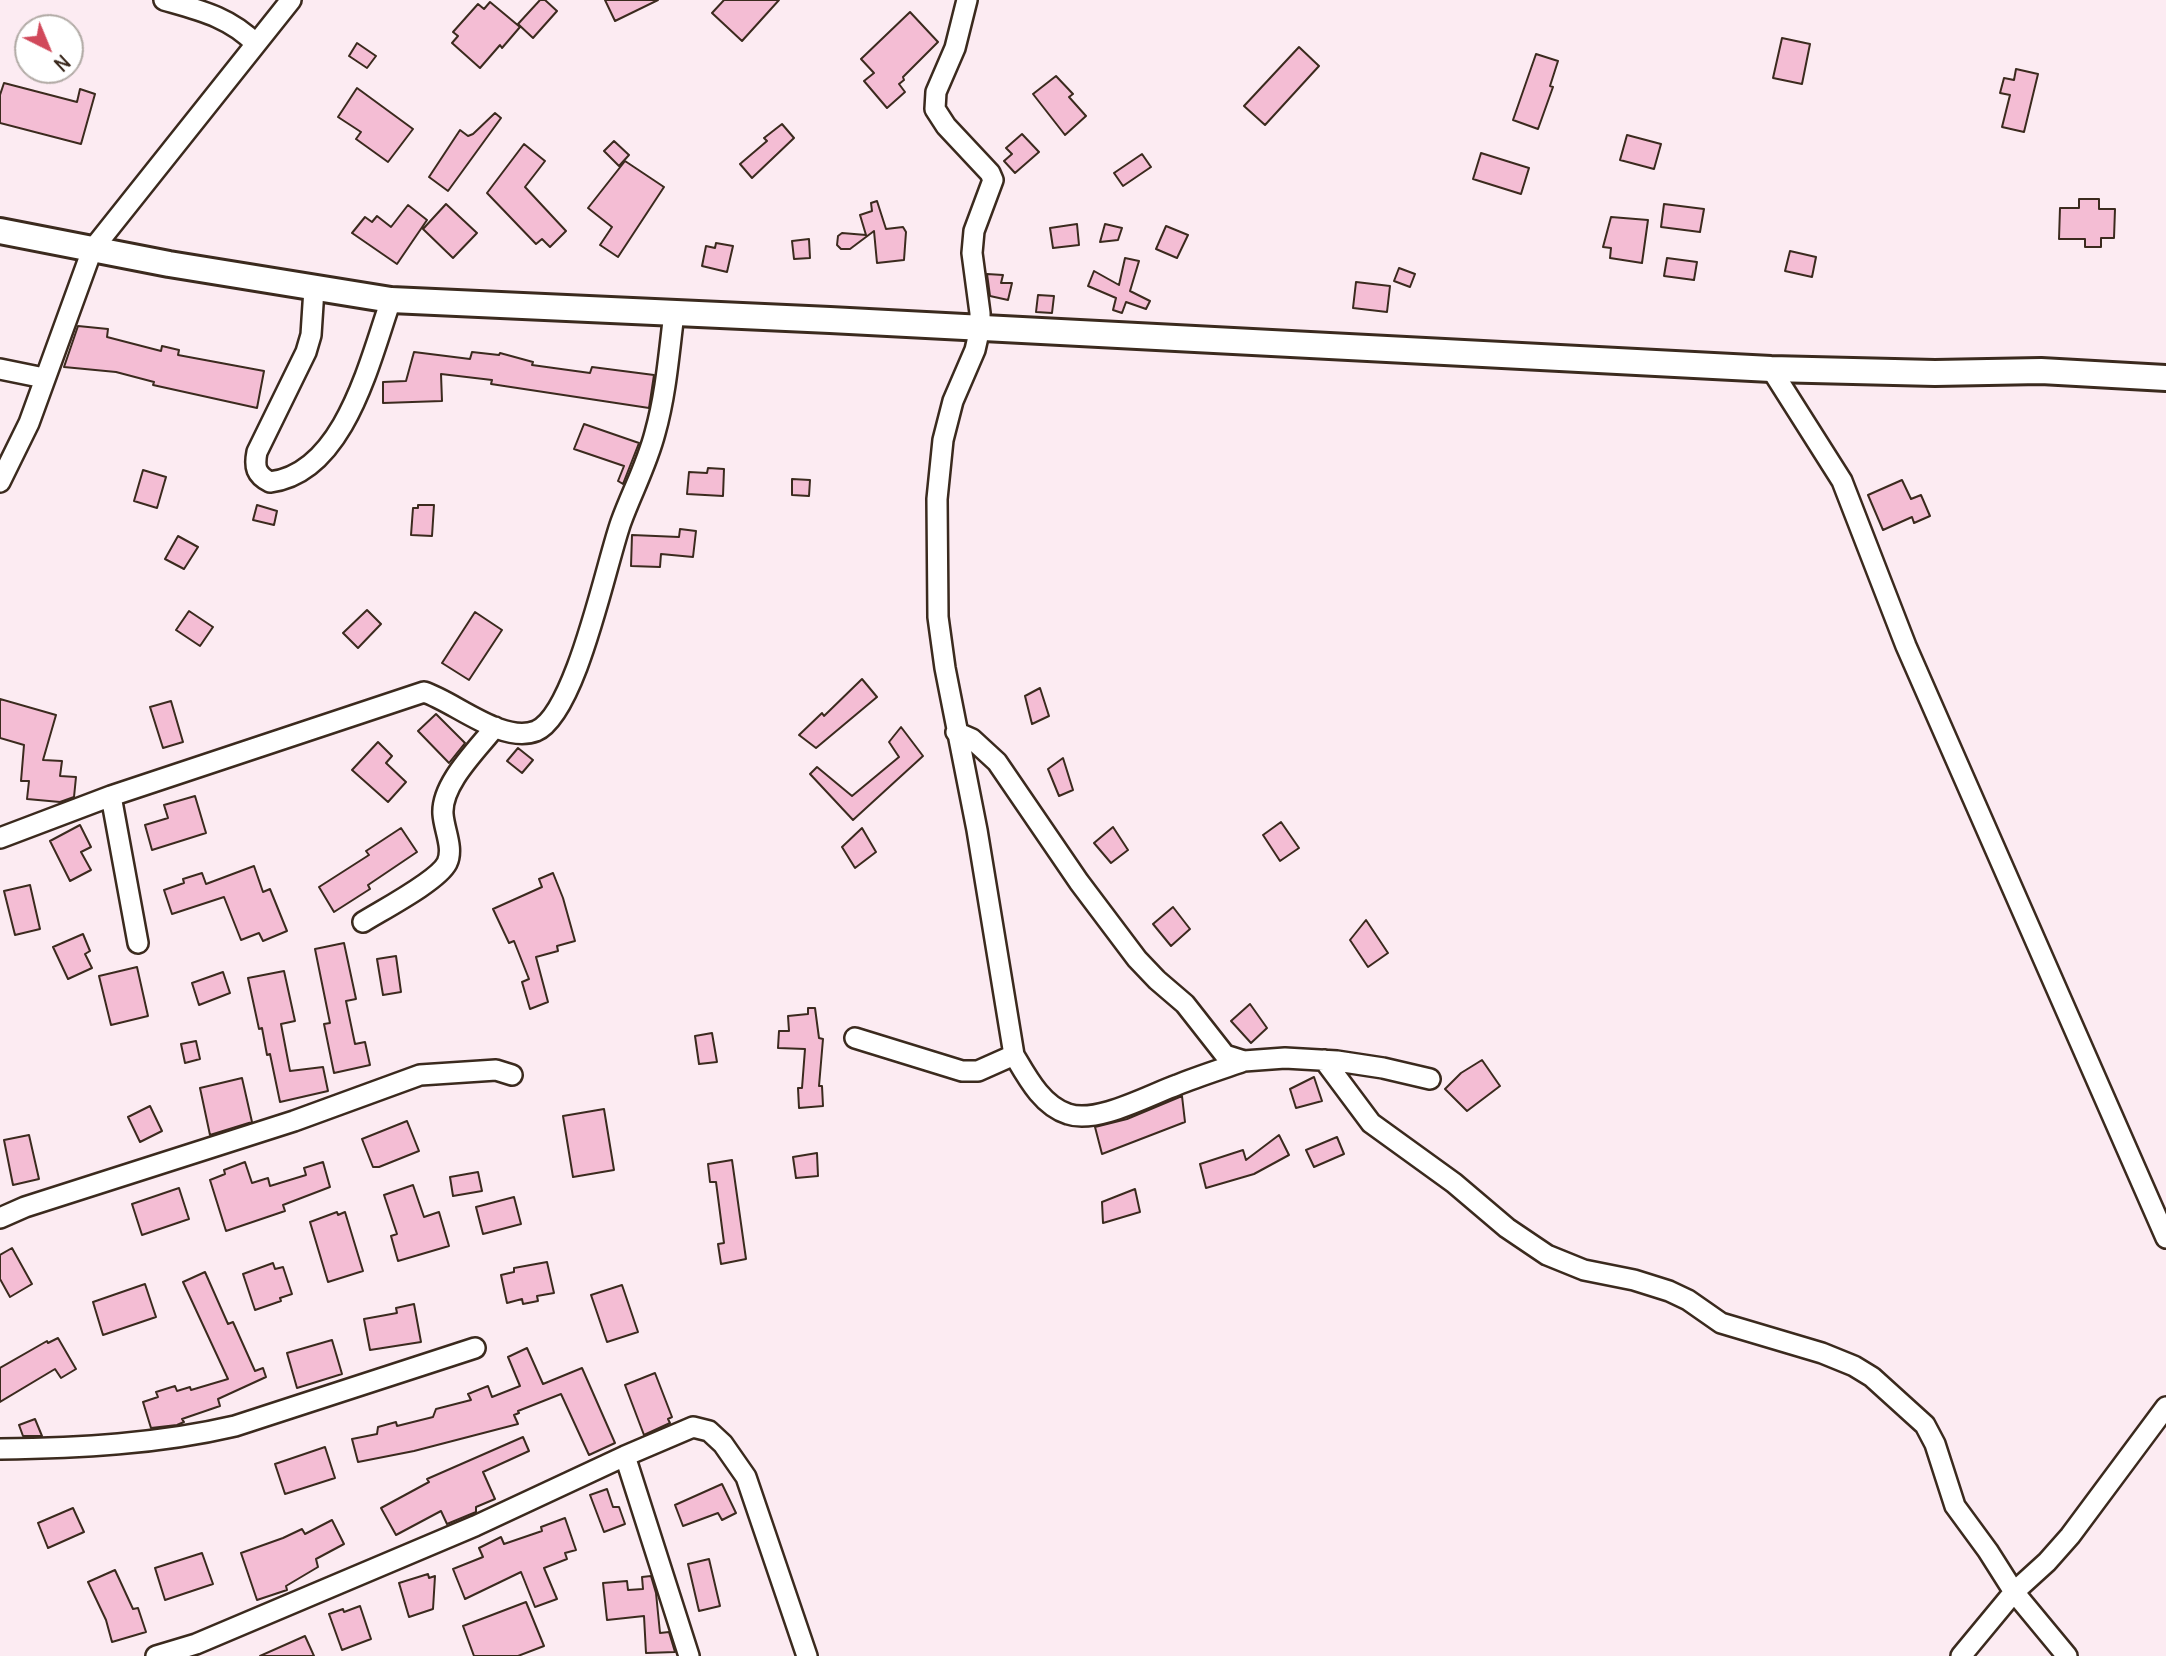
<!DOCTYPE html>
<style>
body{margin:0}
#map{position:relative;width:2166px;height:1656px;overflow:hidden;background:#fcebf2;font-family:Delius,sans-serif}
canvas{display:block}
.north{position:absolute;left:14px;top:14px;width:70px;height:70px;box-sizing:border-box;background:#fff;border:2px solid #b1aaa5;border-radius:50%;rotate:137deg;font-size:19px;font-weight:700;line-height:28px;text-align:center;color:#3b2a1e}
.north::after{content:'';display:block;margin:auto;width:24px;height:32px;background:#d1495b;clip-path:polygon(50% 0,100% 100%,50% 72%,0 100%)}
</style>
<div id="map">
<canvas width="2166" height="1656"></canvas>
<div class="north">N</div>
</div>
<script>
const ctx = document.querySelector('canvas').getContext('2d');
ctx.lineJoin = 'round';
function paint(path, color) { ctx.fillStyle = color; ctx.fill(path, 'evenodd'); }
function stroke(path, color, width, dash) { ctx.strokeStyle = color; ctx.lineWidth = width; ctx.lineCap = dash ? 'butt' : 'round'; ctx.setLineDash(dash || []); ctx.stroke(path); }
const building = new Path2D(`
 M540 0H545L557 11 533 38 518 24Z
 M605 0H658L615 21Z
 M724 0H779L742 41 712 13Z
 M490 2 520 27 502 48 500 45 480 68 452 43 458 36 453 32 478 4 484 9Z
 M910 12 938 42 903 77 904 80 899 84 905 92 887 108 864 81 874 73 861 59Z
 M1782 38 1810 44 1802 84 1773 78Z
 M357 43 376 56 367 68 349 56Z
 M1299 47 1319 66 1265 125 1244 106Z
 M1536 54 1558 61 1550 86 1553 87 1538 129 1513 120Z
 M2016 69 2038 74 2024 132 2002 127 2010 95 2000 93 2004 78 2014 80Z
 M1056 76 1073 94 1069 97 1086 116 1065 135 1033 94Z
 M4 83 77 102 80 89 95 94 81 144 0 123V95Z
 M357 88 413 129 388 162 356 139 361 132 338 117Z
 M495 113 501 118 448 191 429 177 460 130 468 136 473 134Z
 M782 124 794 138 752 178 740 164 767 141 764 138Z
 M1022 134 1039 152 1015 173 1004 161 1012 154 1006 148Z
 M1627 135 1661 144 1654 169 1620 160Z
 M614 141 629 155 619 166 604 151Z
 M524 144 545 161 525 187 566 231 550 247 542 239 536 244 487 193Z
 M1481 153 1529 168 1521 194 1473 179Z
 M1142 154 1151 167 1123 186 1114 173Z
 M625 161 664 187 618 257 600 245 612 227 588 208Z
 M2079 199H2099V209H2115L2114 238H2101V247H2085V239H2059L2060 208H2079Z
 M877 201 886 229 903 227 906 232 904 260 877 263 874 231 850 249H841L837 245 838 236 842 233 866 235 860 215 872 211 871 203Z
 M446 204 477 233 453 258 423 229Z
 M1664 204 1704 209 1700 232 1661 227Z
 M408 205 427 220 397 264 352 233 365 217 372 222 377 216 391 227Z
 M1611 217 1648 220 1642 263 1610 258 1611 248 1603 247Z
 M1077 224 1079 245 1053 248 1050 228Z
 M1105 224 1122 228 1118 240 1100 242Z
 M1166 226 1188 235 1177 258 1156 249Z
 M809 239 810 258 794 259 792 241Z
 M716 243 733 246 727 272 702 266 706 246 715 248Z
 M1790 251 1816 257 1812 277 1785 271Z
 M1125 258 1139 261 1130 291 1150 301 1146 309 1126 302 1122 313 1113 310 1116 298 1088 286 1094 271 1119 285Z
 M1667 258 1697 262 1694 280 1664 276Z
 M1399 268 1415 274 1410 287 1394 281Z
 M987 274 1003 275 1001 283H1012L1008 300 990 296Z
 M1356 282 1390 286 1387 312 1353 308Z
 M1038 295 1054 296 1052 313 1036 312Z
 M78 326 108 329 107 337 161 351 162 346 179 350 178 355 264 371 257 408 153 385 154 382 116 372 64 367Z
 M414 352 470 359 472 352 499 355 500 353 533 362 532 365 590 373 592 367 654 375 649 408 491 384 492 380 441 374 442 401 383 403V382L406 381Z
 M584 424 639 443 623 484 618 481 624 466 574 449Z
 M708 468 724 469 723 496 687 494 689 472 707 473Z
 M143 470 166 477 157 508 134 501Z
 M792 479 810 480 809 496 792 495Z
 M1902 480 1911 499 1921 495 1930 516 1914 523 1912 517 1883 530 1868 495Z
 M257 505 277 511 274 525 253 520Z
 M418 505H434L432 536 411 535 413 508H418Z
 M680 529 696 531 693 557 661 554 660 567 631 566 632 535 679 537Z
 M178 536 198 547 184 569 165 559Z
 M367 610 381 624 358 648 343 633Z
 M189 611 213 627 200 646 176 630Z
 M475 612 502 630 469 680 442 663Z
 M862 679 877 697 816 748 799 735 822 713 824 716Z
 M1040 688 1049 716 1032 724 1025 696Z
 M0 699 56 715 43 760 62 761 60 776 76 777 74 797 60 802 27 799 29 781H21L24 745 0 738Z
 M171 701 183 742 163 748 150 707Z
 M436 714 465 743 449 763 418 731Z
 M901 727 923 756 853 820 810 774 817 767 852 796 899 757 889 742Z
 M378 742 392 756 386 763 406 782 388 802 352 770Z
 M518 748 533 760 522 773 507 761Z
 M1063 758 1073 790 1059 796 1048 769Z
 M195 796 206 833 152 850 145 825 168 818 164 805Z
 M1281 822 1299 848 1280 861 1263 835Z
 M80 825 91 847 81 852 91 870 70 881 50 841Z
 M1113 827 1128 850 1111 863 1094 843Z
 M401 828 417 852 368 885 370 889 334 912 319 887 369 855 366 851Z
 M862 828 876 852 855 868 842 847Z
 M254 866 263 892 270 889 287 931 263 941 259 933 241 940 224 897 172 914 164 890 184 883 183 879 202 873 206 884Z
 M553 873 563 898 575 941 557 946 558 951 536 957 548 1002 530 1009 522 982 529 979 514 941 509 943 493 909 542 887 539 879Z
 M30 885 40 929 15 935 4 891Z
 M1173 907 1190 929 1171 946 1153 924Z
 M1366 920 1388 953 1368 967 1350 940Z
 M83 934 90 951 85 954 92 968 68 979 53 947Z
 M344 943 356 999 346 1001 355 1044 365 1042 370 1065 334 1073 324 1024 330 1023 315 949Z
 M396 956 401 992 383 995 377 959Z
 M137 967 148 1016 111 1025 99 976Z
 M284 971 295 1021 281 1024 290 1071 323 1067 328 1091 280 1102 270 1054 267 1055 262 1028 259 1029 248 978Z
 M223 972 230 993 199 1005 192 983Z
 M1250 1004 1267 1028 1251 1043 1231 1021Z
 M808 1008H815L819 1038 823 1039 819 1086H822L823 1106 799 1108 798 1088H802L805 1049 778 1048 779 1031H789L788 1016 808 1014Z
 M712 1033 717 1062 699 1064 695 1036Z
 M196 1041 200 1059 185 1063 181 1044Z
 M1482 1060 1500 1086 1467 1111 1445 1089 1461 1073Z
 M1314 1077 1322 1101 1296 1108 1290 1089Z
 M242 1078 252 1122 210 1135 200 1088Z
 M1182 1096 1185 1122 1102 1154 1095 1127 1127 1119Z
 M150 1106 162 1131 140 1142 128 1117Z
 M604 1109 614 1170 573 1177 563 1116Z
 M407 1121 419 1151 379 1167H373L362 1139Z
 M29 1135 39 1179 13 1185 4 1140Z
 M1279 1135 1289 1155 1254 1174 1206 1188 1200 1164 1243 1150 1246 1160Z
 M1337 1137 1344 1154 1314 1167 1306 1150Z
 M817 1153 818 1176 796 1178 793 1157Z
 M732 1160 746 1259 721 1264 718 1244 724 1243 716 1182H710L708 1164Z
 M245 1162 252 1183 268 1178 270 1186 306 1175 304 1168 323 1162 330 1187 283 1205 285 1211 226 1231 210 1180 225 1174 224 1170Z
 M478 1172 482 1191 453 1196 450 1177Z
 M413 1185 424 1217 439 1212 449 1246 398 1261 391 1236 397 1234 384 1195Z
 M179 1188 189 1219 142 1235 132 1204Z
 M1135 1189 1140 1212 1103 1223 1102 1202Z
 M514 1197 521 1224 483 1234 476 1207Z
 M337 1212 338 1215 345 1212 363 1271 328 1282 310 1222Z
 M12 1248 32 1284 10 1297 0 1279V1255Z
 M547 1262 554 1293 537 1296 538 1301 523 1304 522 1299 507 1303 501 1275 514 1272V1268Z
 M273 1263 275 1269 283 1267 292 1294 280 1298 281 1301 255 1310 243 1274Z
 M205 1272 228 1324 233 1322 255 1371 263 1368 266 1377 218 1399 220 1406 182 1419 184 1422 177 1425 151 1428 143 1402 158 1397 156 1392 175 1386 177 1391 190 1387 191 1390 228 1379 183 1282Z
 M145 1284 156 1317 103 1335 93 1302Z
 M622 1285 638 1332 607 1342 591 1295Z
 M414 1304 421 1342 370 1350 364 1319 397 1313 396 1308Z
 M58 1338 76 1369 61 1378 55 1369 0 1402V1368L47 1341 48 1343Z
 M332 1340 342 1374 297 1388 287 1353Z
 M527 1348 543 1384 582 1368 615 1443 589 1455 561 1394 518 1411 519 1413 514 1415 518 1424 414 1451 358 1462 352 1439 377 1434 378 1427 396 1422 397 1426 433 1417 436 1409 471 1400 468 1394 488 1386 492 1397 520 1386 508 1357Z
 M655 1373 672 1417 668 1419 670 1423 644 1435 625 1385Z
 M35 1419 42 1436H23L19 1425Z
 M523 1437 529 1451 483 1472 495 1499 476 1507V1512L447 1524 441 1511 396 1535 381 1508 429 1482 427 1479Z
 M325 1447 335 1478 285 1494 275 1464Z
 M722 1484 736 1513 722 1520 718 1513 683 1526 675 1505Z
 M607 1489 613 1507H619L625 1524 604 1532 590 1495Z
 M73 1508 84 1532 48 1548 38 1523Z
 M565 1518 576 1550 565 1553 567 1559 544 1568 557 1599 535 1607 521 1572 465 1599 453 1569 483 1557 479 1548 501 1537 504 1544 542 1531 541 1527Z
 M332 1520 344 1544 316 1559 318 1567 286 1586 287 1590 257 1600 241 1553 283 1538 302 1529 305 1534Z
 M202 1553 213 1584 165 1600 155 1568Z
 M709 1559 720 1606 699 1611 688 1564Z
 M115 1570 133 1609 138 1608 146 1632 112 1642 106 1620 88 1582Z
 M428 1574 429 1578 435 1576 433 1609 409 1617 399 1583Z
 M651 1576 656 1593 660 1633 669 1632 675 1652 646 1653 644 1616 607 1620 603 1583 627 1581 628 1590 643 1589 642 1577Z
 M526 1602 544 1646 518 1656H474L463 1626Z
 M360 1606 371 1639 342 1650 329 1614 343 1609 344 1612Z
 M305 1636 314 1656H260Z`);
paint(building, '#f4bdd4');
stroke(building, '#3b2a1e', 2);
const minor = new Path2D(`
 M164 0C199 10 230 17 256 44
 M967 0 955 48 936 92 935 109 946 126 990 173 993 180 974 231 972 253 980 313V328L975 350 953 401 943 440 937 499 938 617 945 668 977 830 1014 1055C1027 1077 1042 1106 1068 1114 1097 1124 1149 1095 1177 1085 1199 1076 1222 1069 1244 1061
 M314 289 311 335 306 352 257 452C254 467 256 475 270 482 345 473 370 359 391 300
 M0 369 44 378
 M1771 369 1842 481 1906 646 2166 1238
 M0 482 29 423 92 250 291 0
 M956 732 972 739 997 762 1079 882 1137 959 1157 980 1185 1004 1225 1055 1244 1061 1285 1058 1337 1061 1383 1068 1430 1079
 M111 796 138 943
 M0 838 111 796 424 692C455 702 502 744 536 731 576 714 606 564 621 522 632 492 647 464 655 433 666 394 669 353 674 313
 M363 922C382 910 438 881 447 863 454 848 444 830 443 814 441 784 477 750 495 727
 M855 1038 962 1071H978L1014 1055
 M1324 1060 1371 1123 1454 1183 1507 1228 1547 1255 1584 1270 1634 1280 1669 1291 1688 1300 1721 1323 1822 1353 1854 1366 1872 1377 1925 1425 1935 1444 1955 1506 1988 1551 2014 1592 2067 1656
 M0 1218 25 1207 294 1121 420 1075 496 1070 512 1075
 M0 1449C79 1448 158 1444 235 1426L475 1348
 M625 1456 689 1656
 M156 1656 196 1644 475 1526 625 1456 693 1427 709 1431 723 1444 746 1477 807 1656
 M1961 1656 2014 1592 2047 1562 2070 1536 2166 1407`);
const tertiary = new Path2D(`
 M0 231 169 264 391 300 830 320 1771 369 1935 373 2041 371 2166 378`);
stroke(minor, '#3b2a1e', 24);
stroke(tertiary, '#3b2a1e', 30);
stroke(minor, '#fff', 19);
stroke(tertiary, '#fff', 24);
</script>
